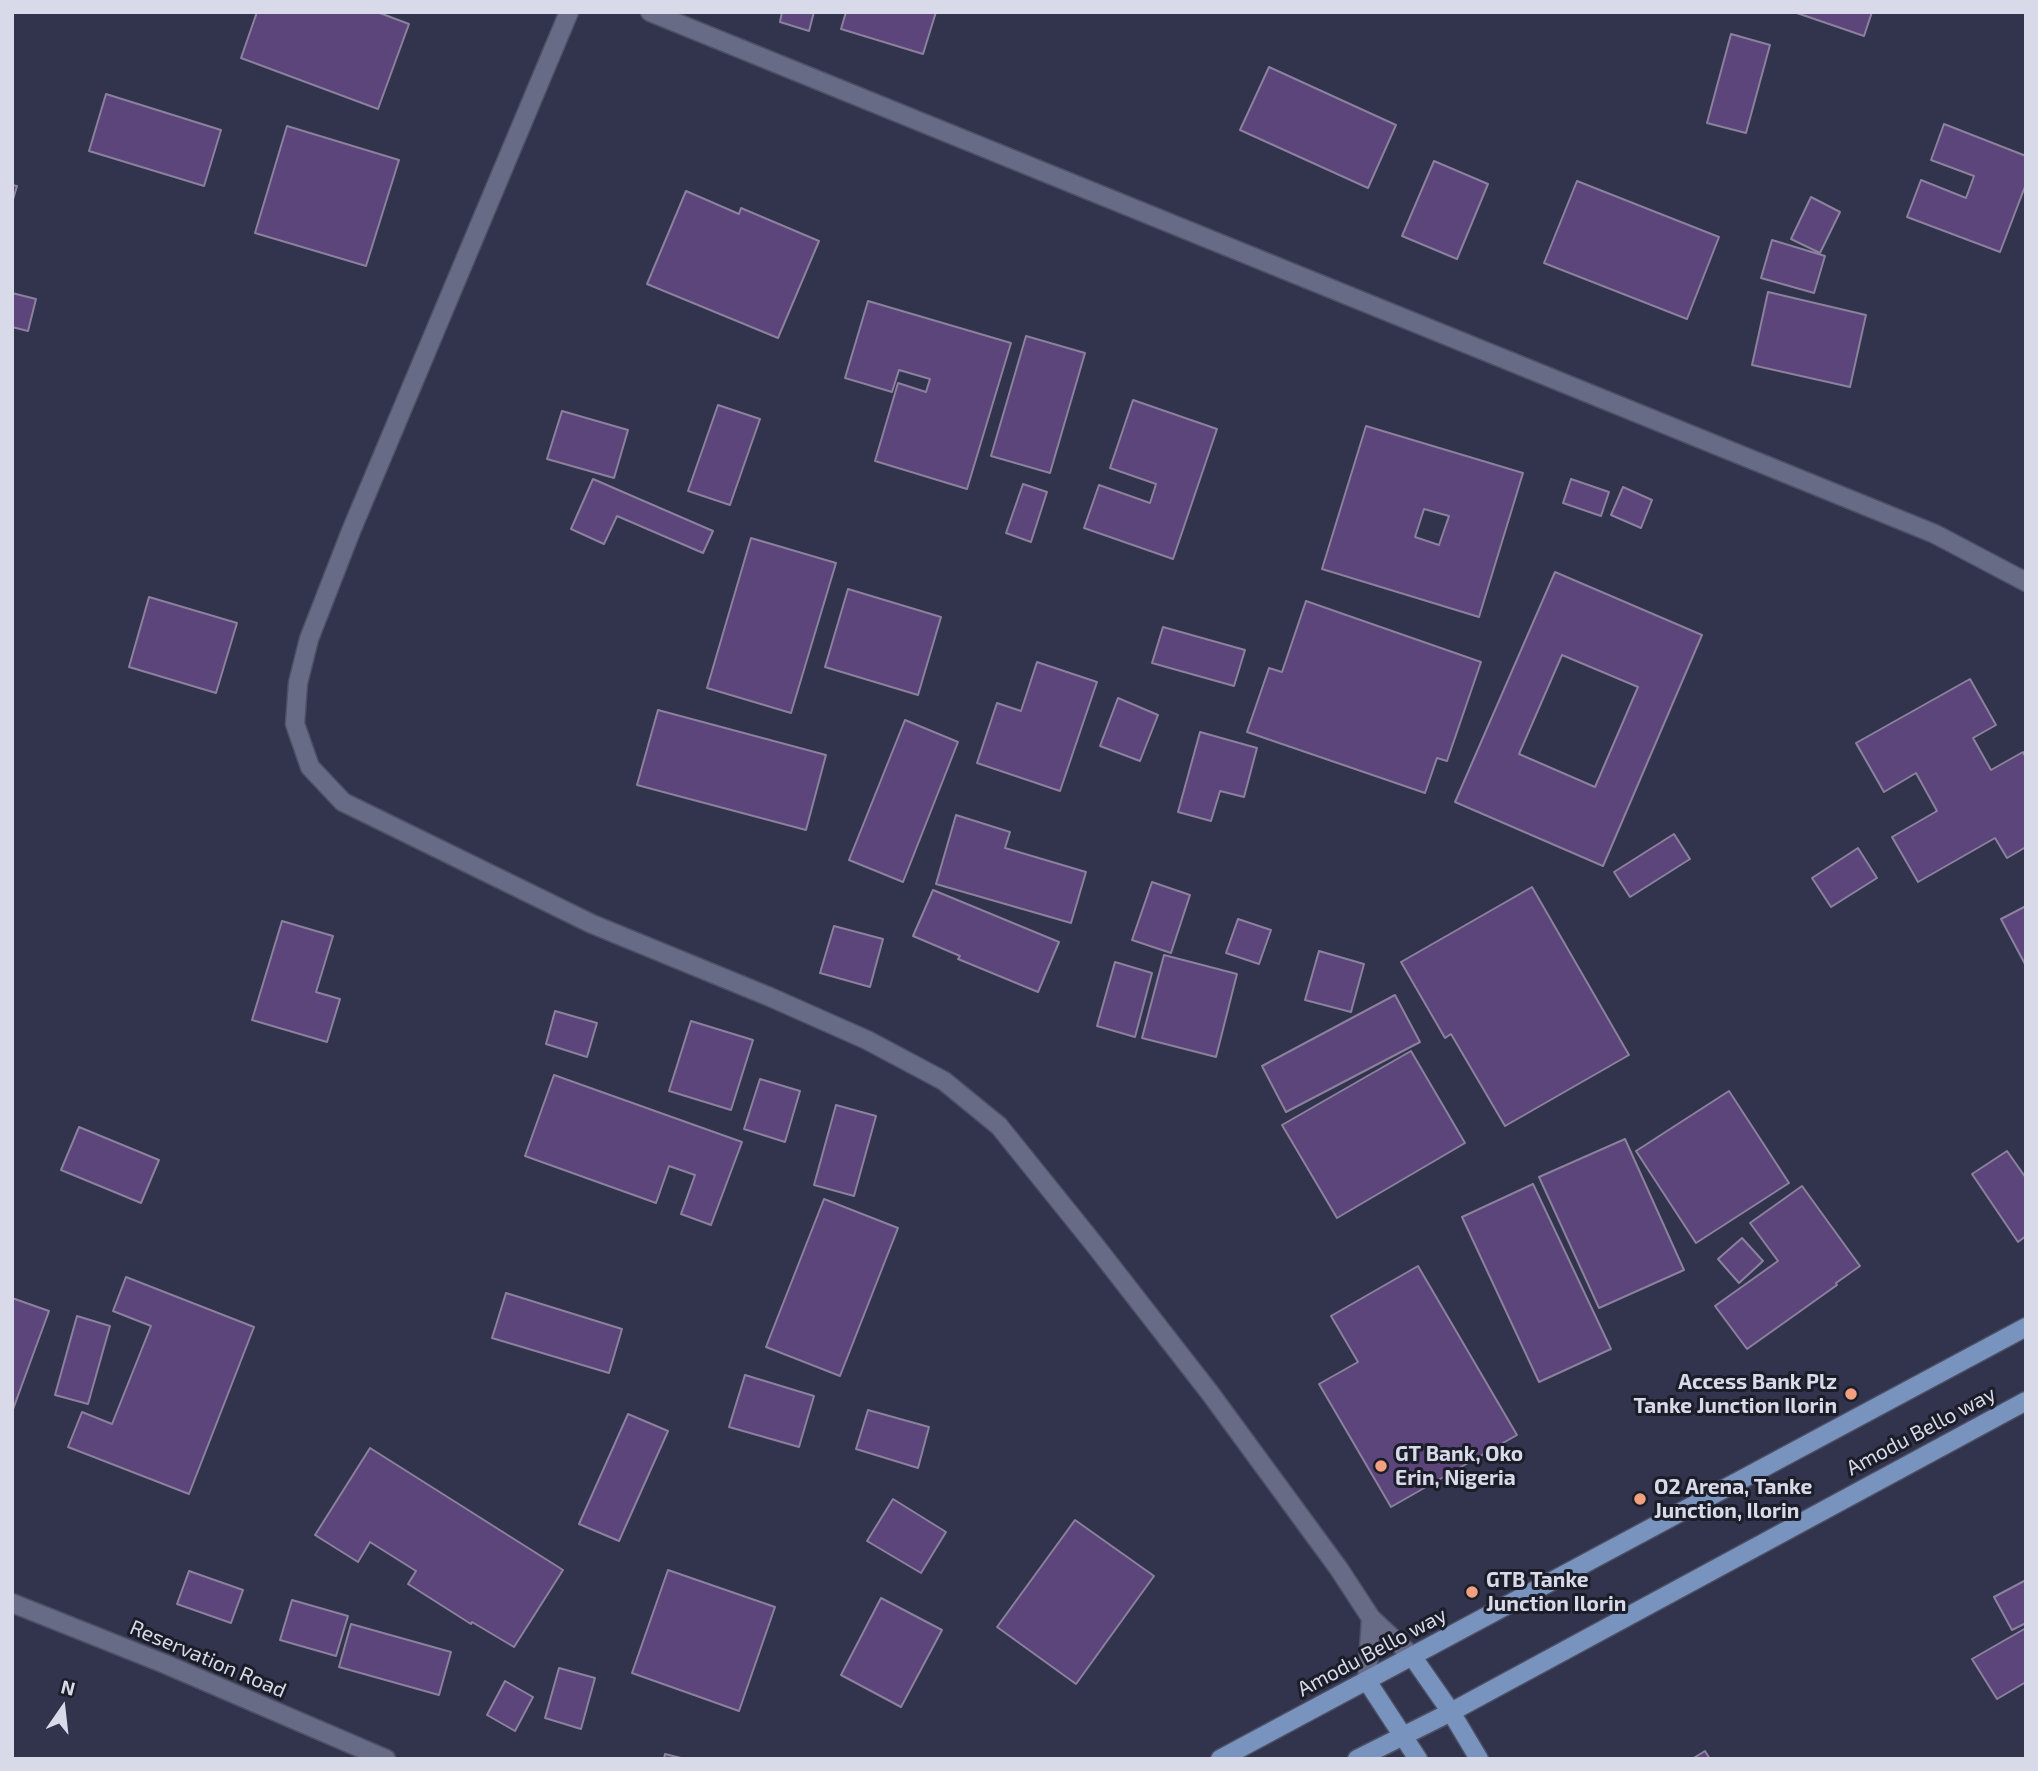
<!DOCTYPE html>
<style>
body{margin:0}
#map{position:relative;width:2038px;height:1771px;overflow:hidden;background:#31344c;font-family:"Exo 2",sans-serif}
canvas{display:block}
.frame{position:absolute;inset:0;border:14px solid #d8daea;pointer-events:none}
.north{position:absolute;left:28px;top:1673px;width:70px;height:70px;-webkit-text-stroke:5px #1b1d28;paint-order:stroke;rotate:14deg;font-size:19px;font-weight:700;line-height:28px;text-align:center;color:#d8daea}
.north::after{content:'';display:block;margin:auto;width:24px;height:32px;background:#d8daea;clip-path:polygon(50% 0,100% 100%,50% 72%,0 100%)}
</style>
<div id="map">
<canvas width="2038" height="1771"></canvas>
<div class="frame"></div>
<div class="north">N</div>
</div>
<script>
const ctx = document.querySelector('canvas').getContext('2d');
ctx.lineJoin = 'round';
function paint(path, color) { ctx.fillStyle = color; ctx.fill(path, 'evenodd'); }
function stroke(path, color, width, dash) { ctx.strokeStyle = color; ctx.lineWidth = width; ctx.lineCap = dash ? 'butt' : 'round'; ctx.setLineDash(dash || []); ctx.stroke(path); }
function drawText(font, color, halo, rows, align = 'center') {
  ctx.font = font + ' "Exo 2",sans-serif'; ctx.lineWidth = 6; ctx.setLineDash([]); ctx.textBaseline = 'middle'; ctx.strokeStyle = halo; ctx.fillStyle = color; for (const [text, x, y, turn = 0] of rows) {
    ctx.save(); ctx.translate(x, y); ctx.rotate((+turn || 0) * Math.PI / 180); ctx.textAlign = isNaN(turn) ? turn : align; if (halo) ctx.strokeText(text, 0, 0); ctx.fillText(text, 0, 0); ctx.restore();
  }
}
const building = new Path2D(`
 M257 12H377L409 24 378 109 241 58Z
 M782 12H814L809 31 780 22Z
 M846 12H936L923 54 841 29Z
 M1794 12H1872L1864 36Z
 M1731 34 1770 45 1746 133 1707 123Z
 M1269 67 1396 125 1368 188 1240 130Z
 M106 94 221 130 204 186 89 151Z
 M1944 124 2026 156V184L2000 252 1907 217 1921 180 1966 198 1974 176 1931 160Z
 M287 126 399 160 366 266 255 233Z
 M1434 161 1488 184 1457 259 1402 236Z
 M1577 181 1719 237 1687 319 1544 263Z
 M12 185 17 186 12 203Z
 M686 191 739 214 741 208 819 241 778 338 647 284Z
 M1811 197 1840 212 1820 253 1791 239Z
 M1772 240 1825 256 1814 293 1761 278Z
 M1768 292 1866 315 1850 387 1752 365Z
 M12 293 36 299 28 331 12 327Z
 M868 301 1011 343 967 489 875 461 898 383 926 392 930 379 899 370 892 392 845 378Z
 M1026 336 1085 353 1050 473 991 456Z
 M1133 400 1217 429 1173 559 1084 528 1099 485 1150 503 1156 484 1110 468Z
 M718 405 760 419 730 505 688 491Z
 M562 411 628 430 614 478 547 459Z
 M1366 426 1523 473 1479 617 1322 569ZM1424 509 1449 516 1439 545 1415 537Z
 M593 479 713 531 703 553 617 516 604 544 571 529Z
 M1571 479 1609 492 1601 516 1563 503Z
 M1023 484 1047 492 1031 542 1006 533Z
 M1623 487 1652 500 1641 528 1611 515Z
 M751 538 836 563 791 713 707 688Z
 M1555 572 1702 635 1603 866 1455 802ZM1562 655 1638 687 1595 787 1519 754Z
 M848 589 941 617 918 695 825 667Z
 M149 597 237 623 216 693 129 667Z
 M1306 601 1481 662 1447 761 1437 758 1425 793 1247 732 1269 668 1282 672Z
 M1163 627 1245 650 1234 686 1152 663Z
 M1037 662 1097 682 1060 791 977 763 997 703 1021 711Z
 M1970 679 1996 725 1973 738 1991 770 2023 752 2026 758V847L2007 858 1995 838 1918 882 1892 837 1937 811 1916 773 1884 792 1856 743Z
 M1118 698 1158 715 1140 761 1100 746Z
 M658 710 826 755 806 830 637 785Z
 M905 720 958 742 903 882 849 860Z
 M1200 732 1257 748 1244 797 1220 791 1211 821 1178 812Z
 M956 815 1010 832 1005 848 1086 872 1071 923 936 884Z
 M1674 834 1690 859 1630 897 1614 872Z
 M1858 848 1877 878 1831 907 1812 878Z
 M1152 882 1190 895 1171 953 1132 940Z
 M1532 887 1629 1055 1505 1126 1451 1034 1445 1038 1401 962Z
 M933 890 1059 942 1038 992 958 959 960 956 913 936Z
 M2026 906V966L2001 919Z
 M1238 919 1271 930 1259 964 1226 953Z
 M282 921 333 936 316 992 340 999 327 1042 252 1020Z
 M834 926 883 939 870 987 820 973Z
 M1319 951 1364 964 1351 1012 1305 1000Z
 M1164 955 1237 974 1216 1057 1142 1038Z
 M1115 962 1152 973 1135 1037 1097 1026Z
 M1395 995 1420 1042 1286 1112 1262 1066Z
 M555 1011 597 1023 587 1057 546 1044Z
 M691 1021 753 1040 731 1110 669 1091Z
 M1411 1051 1465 1143 1337 1218 1282 1125Z
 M554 1075 742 1142 711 1225 681 1214 695 1175 669 1166 656 1203 525 1156Z
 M760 1079 800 1091 785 1142 744 1129Z
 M1729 1091 1789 1183 1696 1243 1636 1151Z
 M836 1105 876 1116 854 1196 814 1185Z
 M79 1127 159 1160 141 1203 61 1170Z
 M1625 1139 1684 1270 1599 1308 1539 1177Z
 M2007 1151 2026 1178V1236L2018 1242 1972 1174Z
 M1533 1184 1611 1349 1539 1382 1462 1217Z
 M1802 1186 1860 1266 1836 1283 1837 1285 1747 1349 1715 1306 1778 1261 1750 1223Z
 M824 1199 898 1228 840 1376 766 1347Z
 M1742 1238 1763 1261 1739 1283 1718 1259Z
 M1418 1266 1517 1435 1391 1507 1319 1384 1358 1362 1331 1316Z
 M126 1277 254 1327 189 1494 68 1447 82 1412 112 1424 151 1326 113 1311Z
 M506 1293 622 1329 609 1373 492 1338Z
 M12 1298 49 1311 12 1412Z
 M77 1316 110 1326 88 1404 55 1395Z
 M745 1375 814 1396 799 1447 729 1427Z
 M868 1410 929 1427 918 1468 856 1449Z
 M628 1414 668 1431 619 1541 579 1524Z
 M370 1448 563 1570 514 1647 472 1622 471 1624 408 1584 416 1571 370 1542 358 1562 315 1535Z
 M893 1499 946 1532 921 1573 867 1541Z
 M1075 1520 1154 1576 1076 1684 997 1627Z
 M668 1570 775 1607 739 1711 632 1673Z
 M189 1571 243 1590 231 1623 177 1604Z
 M2026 1580V1623L2012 1630 1994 1597Z
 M881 1598 942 1630 901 1707 841 1675Z
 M292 1600 348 1616 336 1656 280 1640Z
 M351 1624 451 1652 439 1695 339 1667Z
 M2026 1628V1682L1997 1699 1972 1659Z
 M559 1668 595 1678 581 1729 545 1718Z
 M505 1681 533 1697 515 1731 487 1715Z
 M1705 1751 1710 1759H1692Z
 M665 1754 685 1759H664Z`);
paint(building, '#5c457b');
stroke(building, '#8b819c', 2);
const minor = new Path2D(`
 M569 12 351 531 309 639 298 683 295 724 310 767 343 802 592 924 770 997 867 1040 944 1081 999 1126 1094 1244 1210 1393 1339 1569 1371 1618 1412 1656
 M650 12 1935 534 2026 582
 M1367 1681 1371 1618`);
const tertiary = new Path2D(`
 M12 1603 165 1664 386 1759`);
const primary = new Path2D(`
 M1412 1656 1451 1712 1479 1759
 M1367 1681 1418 1759
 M1220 1759 2026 1327
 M1357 1759 1451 1712 2026 1401`);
stroke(minor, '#4e5065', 21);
stroke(tertiary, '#4e5065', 21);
stroke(primary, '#4e5065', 21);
stroke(minor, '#676b85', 18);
stroke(tertiary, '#676b85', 18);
stroke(primary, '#7793be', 18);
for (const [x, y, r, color] of [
 [1851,1394,7,"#f3a081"],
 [1381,1466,7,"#f3a081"],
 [1640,1499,7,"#f3a081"],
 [1472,1592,7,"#f3a081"]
]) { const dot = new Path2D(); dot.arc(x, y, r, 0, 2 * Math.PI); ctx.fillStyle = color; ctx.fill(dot); stroke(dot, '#1b1d28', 2.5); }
drawText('bold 21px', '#d8daea', '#1b1d28', [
 ["Access Bank Plz",1837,1382,"right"],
 ["Tanke Junction Ilorin",1837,1406,"right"],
 ["GT Bank, Oko",1395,1454],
 ["Erin, Nigeria",1395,1478],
 ["O2 Arena, Tanke",1654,1487],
 ["Junction, Ilorin",1654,1511],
 ["GTB Tanke",1486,1580],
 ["Junction Ilorin",1486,1604]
], 'left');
drawText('21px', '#d8daea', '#1b1d28', [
 ["Amodu Bello way",1921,1431,-28],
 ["Amodu Bello way",1372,1652,-28],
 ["Reservation Road",208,1659,23]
]);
</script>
